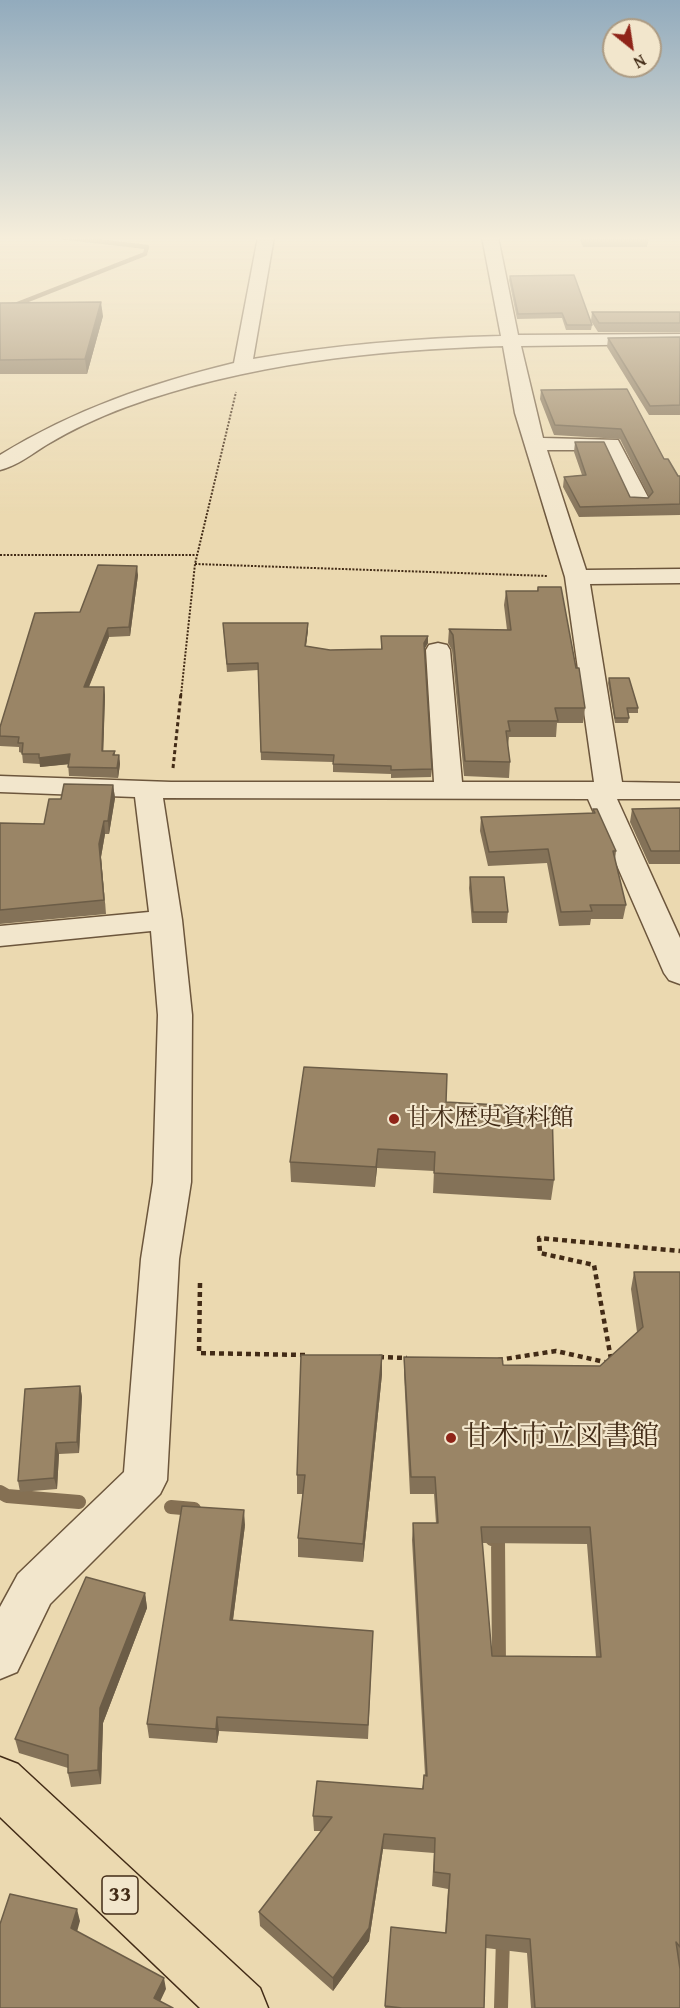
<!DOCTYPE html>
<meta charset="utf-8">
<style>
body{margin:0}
#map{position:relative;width:680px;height:2008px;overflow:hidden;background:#ebd9b0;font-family:"Gentium Book Plus",serif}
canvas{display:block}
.north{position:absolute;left:602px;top:18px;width:60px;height:60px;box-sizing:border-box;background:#f2e6cc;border:2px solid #ac9b83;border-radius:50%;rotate:150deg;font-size:16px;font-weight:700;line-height:24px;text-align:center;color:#422b16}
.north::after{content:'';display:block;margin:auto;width:21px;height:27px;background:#8f2418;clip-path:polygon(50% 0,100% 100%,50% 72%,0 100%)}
</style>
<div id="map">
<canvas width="680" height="2008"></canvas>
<div class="north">N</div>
</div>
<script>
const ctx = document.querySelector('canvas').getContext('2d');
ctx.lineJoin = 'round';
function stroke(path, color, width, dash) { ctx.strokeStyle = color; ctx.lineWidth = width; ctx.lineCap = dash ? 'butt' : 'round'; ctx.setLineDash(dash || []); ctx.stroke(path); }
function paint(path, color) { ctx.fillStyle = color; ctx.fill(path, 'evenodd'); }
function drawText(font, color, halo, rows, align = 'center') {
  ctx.font = font + ' "Gentium Book Plus","Noto Serif JP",serif'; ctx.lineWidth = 4.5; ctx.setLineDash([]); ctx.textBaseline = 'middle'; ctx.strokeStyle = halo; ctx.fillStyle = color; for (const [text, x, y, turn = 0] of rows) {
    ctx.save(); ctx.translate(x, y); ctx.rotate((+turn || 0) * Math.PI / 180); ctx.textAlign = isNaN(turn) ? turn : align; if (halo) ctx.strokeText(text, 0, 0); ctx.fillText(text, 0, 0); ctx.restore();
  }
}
stroke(new Path2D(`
 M0 311 145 254 147 247 61 237`), '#857053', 4.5);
stroke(new Path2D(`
 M0 1492 7 1496 79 1502
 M171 1507 194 1509
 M492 1539 498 1540 499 1667
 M501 2008 503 1938`), '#857053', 14);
const minor = new Path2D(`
 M258 237H274L253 359C335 345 417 338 501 336L482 237H498L518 335 680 334V344L521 346 543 438 618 440 650 501 647 506H631L604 450H547L586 570 680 569V583L590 584 622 782 680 783V799H617L680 938V984L669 980 664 973 588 799 163 798 182 920 192 1015 191 1182 179 1259 167 1480 160 1494 50 1604 17 1672 0 1679V1607L18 1574 124 1472 141 1259 153 1182 158 1015 151 931 0 946V926L149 912 135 797 0 792V776L171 782H434L426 650 429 645 438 643 447 645 450 650 462 782H594L565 577 515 413 503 346C374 350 248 363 126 407 99 417 73 429 48 444 33 453 17 466 0 470V455C75 409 149 384 234 363Z`);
const major = new Path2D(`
 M0 1757 18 1764 260 1988 268 2008H200L0 1817Z`);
stroke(minor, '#6c563c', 3);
stroke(major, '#422b16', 3);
stroke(new Path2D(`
 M0 555H198
 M195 564 548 576
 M181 695 195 564 236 392`), '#422b16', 2, [2, 1.5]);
stroke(new Path2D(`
 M173 768 181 693`), '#422b16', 3, [4, 3]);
stroke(new Path2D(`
 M200 1283 199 1353 305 1355
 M379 1357 407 1358
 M611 1359 594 1265 540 1253 539 1238 680 1251
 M498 1360 556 1351 609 1363`), '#422b16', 4.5, [5, 4]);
paint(minor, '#f2e6cc');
paint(major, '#ebd9b0');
paint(new Path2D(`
 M579 237H649L647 247H583Z
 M510 276 592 325 591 330H566L562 318 517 319 509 280Z
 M0 303 103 316 87 374H0Z
 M592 312H680V332H598L591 321Z
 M680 337V415H649L607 347 608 338Z
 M627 389 664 459 678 476H680V515L579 517 563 487 564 477 582 475 574 452 575 442 630 497 648 498 649 497 620 439 554 435 540 399 541 390Z
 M138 575 130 636 109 637 89 687H104L105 696 103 751H115V755H119L120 764 118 778 69 776 68 764 40 767V764L23 763 22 753 19 752V747L0 746V727L80 612Z
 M538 587 576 668 585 708 583 723H557L556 737H509L508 746 510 762 509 778 464 776 452 650 448 643 449 629 507 630 504 605 506 591H537Z
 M223 623H308V630L306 646 330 650 381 649V636H428V643L424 649 432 769 431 777 391 778V774L333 772V762L261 760 258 670 227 672Z
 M609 678 638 708V713H628L629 718 628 723H615L608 683Z
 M113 785 115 798 109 834H105L101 857 106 914 0 924V823L44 824 61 799Z
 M680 808V864H649L630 822 632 809Z
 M593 809 616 851 615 860 626 905 623 919H591L590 925 559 926 547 863 488 866 480 831 481 817 592 813Z
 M470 877 508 912 507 923H472L469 888Z
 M446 1102 554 1180 551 1200 433 1193 434 1171 377 1168 375 1187 291 1182 290 1162Z
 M634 1272H680V2008H531L527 1953 486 1948 484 2008H385L391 1927 445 1933 448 1889 432 1886 434 1853 383 1849 369 1941 333 1991 260 1926 259 1912 322 1831H314L313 1816 422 1789 425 1775 412 1540 413 1523H436L434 1494H410L404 1374V1357L503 1365 600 1366 637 1332 631 1289ZM482 1543 587 1544 596 1657 492 1656Z
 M382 1355V1374L363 1562 298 1557V1538L303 1494H297V1475Z
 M80 1386 82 1397 79 1453 59 1454 57 1489 20 1492 18 1481Z
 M245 1525 233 1620 373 1631 368 1739 219 1731 217 1743 149 1738 147 1724Z
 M145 1593 147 1608 103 1723 101 1784 71 1787 68 1773V1768L19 1753 15 1739Z`), '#847258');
paint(new Path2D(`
 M101 302 103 316 87 374 85 359Z
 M137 566 138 575 130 636 129 627Z
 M308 623V630L305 653V646Z
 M108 628 109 637 85 696 84 687Z
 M428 636V643L424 650V643Z
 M104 687 105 696 103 761 102 751Z
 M70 754 71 764 40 767 39 758Z
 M119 755 120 764 118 778 117 768Z
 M113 785 115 798 109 834 108 821Z
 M104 821 105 834 101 857 106 914 99 844Z
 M378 1149 377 1168 375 1187 376 1167Z
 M382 1355V1374L363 1562V1544Z
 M80 1386 82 1397 79 1453 77 1442Z
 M56 1443 59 1454 57 1489 54 1478Z
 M244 1510 245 1525 231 1635 230 1620Z
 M145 1593 147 1608 103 1723 101 1784 98 1770 100 1708Z
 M217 1717 219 1731 217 1743 216 1729Z
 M384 1834 383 1849 369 1941 333 1991V1978Z
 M77 1909 80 1921 75 1939 71 1928Z
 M164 1978 166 1989 157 2008 154 1998Z`), '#6c5d47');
const building = new Path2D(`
 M574 275 592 325H567L562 313 518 314 510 276Z
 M101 302 85 359 0 360V303Z
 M592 312H680V323H599Z
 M680 337V405L650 406 608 338Z
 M627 389 664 459H668L678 476H680V504L580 507 564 477 586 475 575 442H604L630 497 648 498 653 492 621 429 555 425 541 390Z
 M98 565 137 566 129 627 108 628 84 687H104L102 751H115L113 755H119L117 768 68 767 70 754 39 758V754H22L23 743H18L19 737 0 736V727L35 613 80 612Z
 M538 587H561L576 668H579L585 708H555L558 721H508L510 731H506L510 762 465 761 453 635 449 629 511 630 506 591H538Z
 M223 623H308L305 646 330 650 382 649 381 636H428L424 643 432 769 391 770V766L333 764 334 755 261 752 258 663 227 664Z
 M609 678H629L638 708H627L629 718H615Z
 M64 784 113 785 108 821H104L99 844 104 900 0 910V823L44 824 49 799H61Z
 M680 808V851H651L632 809Z
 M593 809H597L616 851H613L626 905H590L592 911 561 912 548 849 489 852 481 817 595 813Z
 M470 877H504L508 912H473Z
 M304 1067 447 1074 446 1102 552 1108 554 1180 434 1173 435 1152 378 1149 376 1167 290 1162Z
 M634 1272H680V1947L676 1942 680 1969V2008H535L530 1939 486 1935 484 2008H402L385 2006 391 1927 446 1933 450 1874 434 1872 435 1838 384 1834 369 1928 333 1978 259 1912 332 1817 313 1816 317 1781 423 1789 424 1775 427 1776 413 1523H438L435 1477H411L404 1357 502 1358 503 1365 600 1366 643 1327ZM481 1527H590L601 1657 492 1656Z
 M301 1355H382L363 1544 298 1538 305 1475H297Z
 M80 1386 77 1442 56 1443 54 1478 18 1481 25 1389Z
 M182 1506 244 1510 230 1620 373 1631 368 1725 217 1717 216 1729 147 1724Z
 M86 1577 145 1593 100 1708 98 1770 68 1773V1755L15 1739Z
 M10 1894 77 1909 71 1928 164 1978 154 1998 173 2008H0V1924Z`);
paint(building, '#9a8566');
stroke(building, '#6c5d47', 1.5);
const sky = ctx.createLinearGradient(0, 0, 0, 518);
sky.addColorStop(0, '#92abbd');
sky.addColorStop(0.46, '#f6eedb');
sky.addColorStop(1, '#f6eedb00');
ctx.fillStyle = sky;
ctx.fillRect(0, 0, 680, 518);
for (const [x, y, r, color] of [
 [394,1119,6,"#8f2418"],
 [451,1438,6,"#8f2418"]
]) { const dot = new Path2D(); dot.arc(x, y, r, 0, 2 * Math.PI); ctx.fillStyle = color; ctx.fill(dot); stroke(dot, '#f2e6cc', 2); }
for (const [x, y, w] of [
 [120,1895,36]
]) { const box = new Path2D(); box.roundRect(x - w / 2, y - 19, w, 38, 4.5); ctx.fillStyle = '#f2e6cc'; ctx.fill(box); stroke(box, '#422b16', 1.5); }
drawText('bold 22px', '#422b16', null, [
 ["33",120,1895]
]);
drawText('24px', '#422b16', '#f2e6cc', [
 ["甘木歴史資料館",406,1119]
], 'left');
drawText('28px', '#422b16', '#f2e6cc', [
 ["甘木市立図書館",463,1438]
], 'left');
</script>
